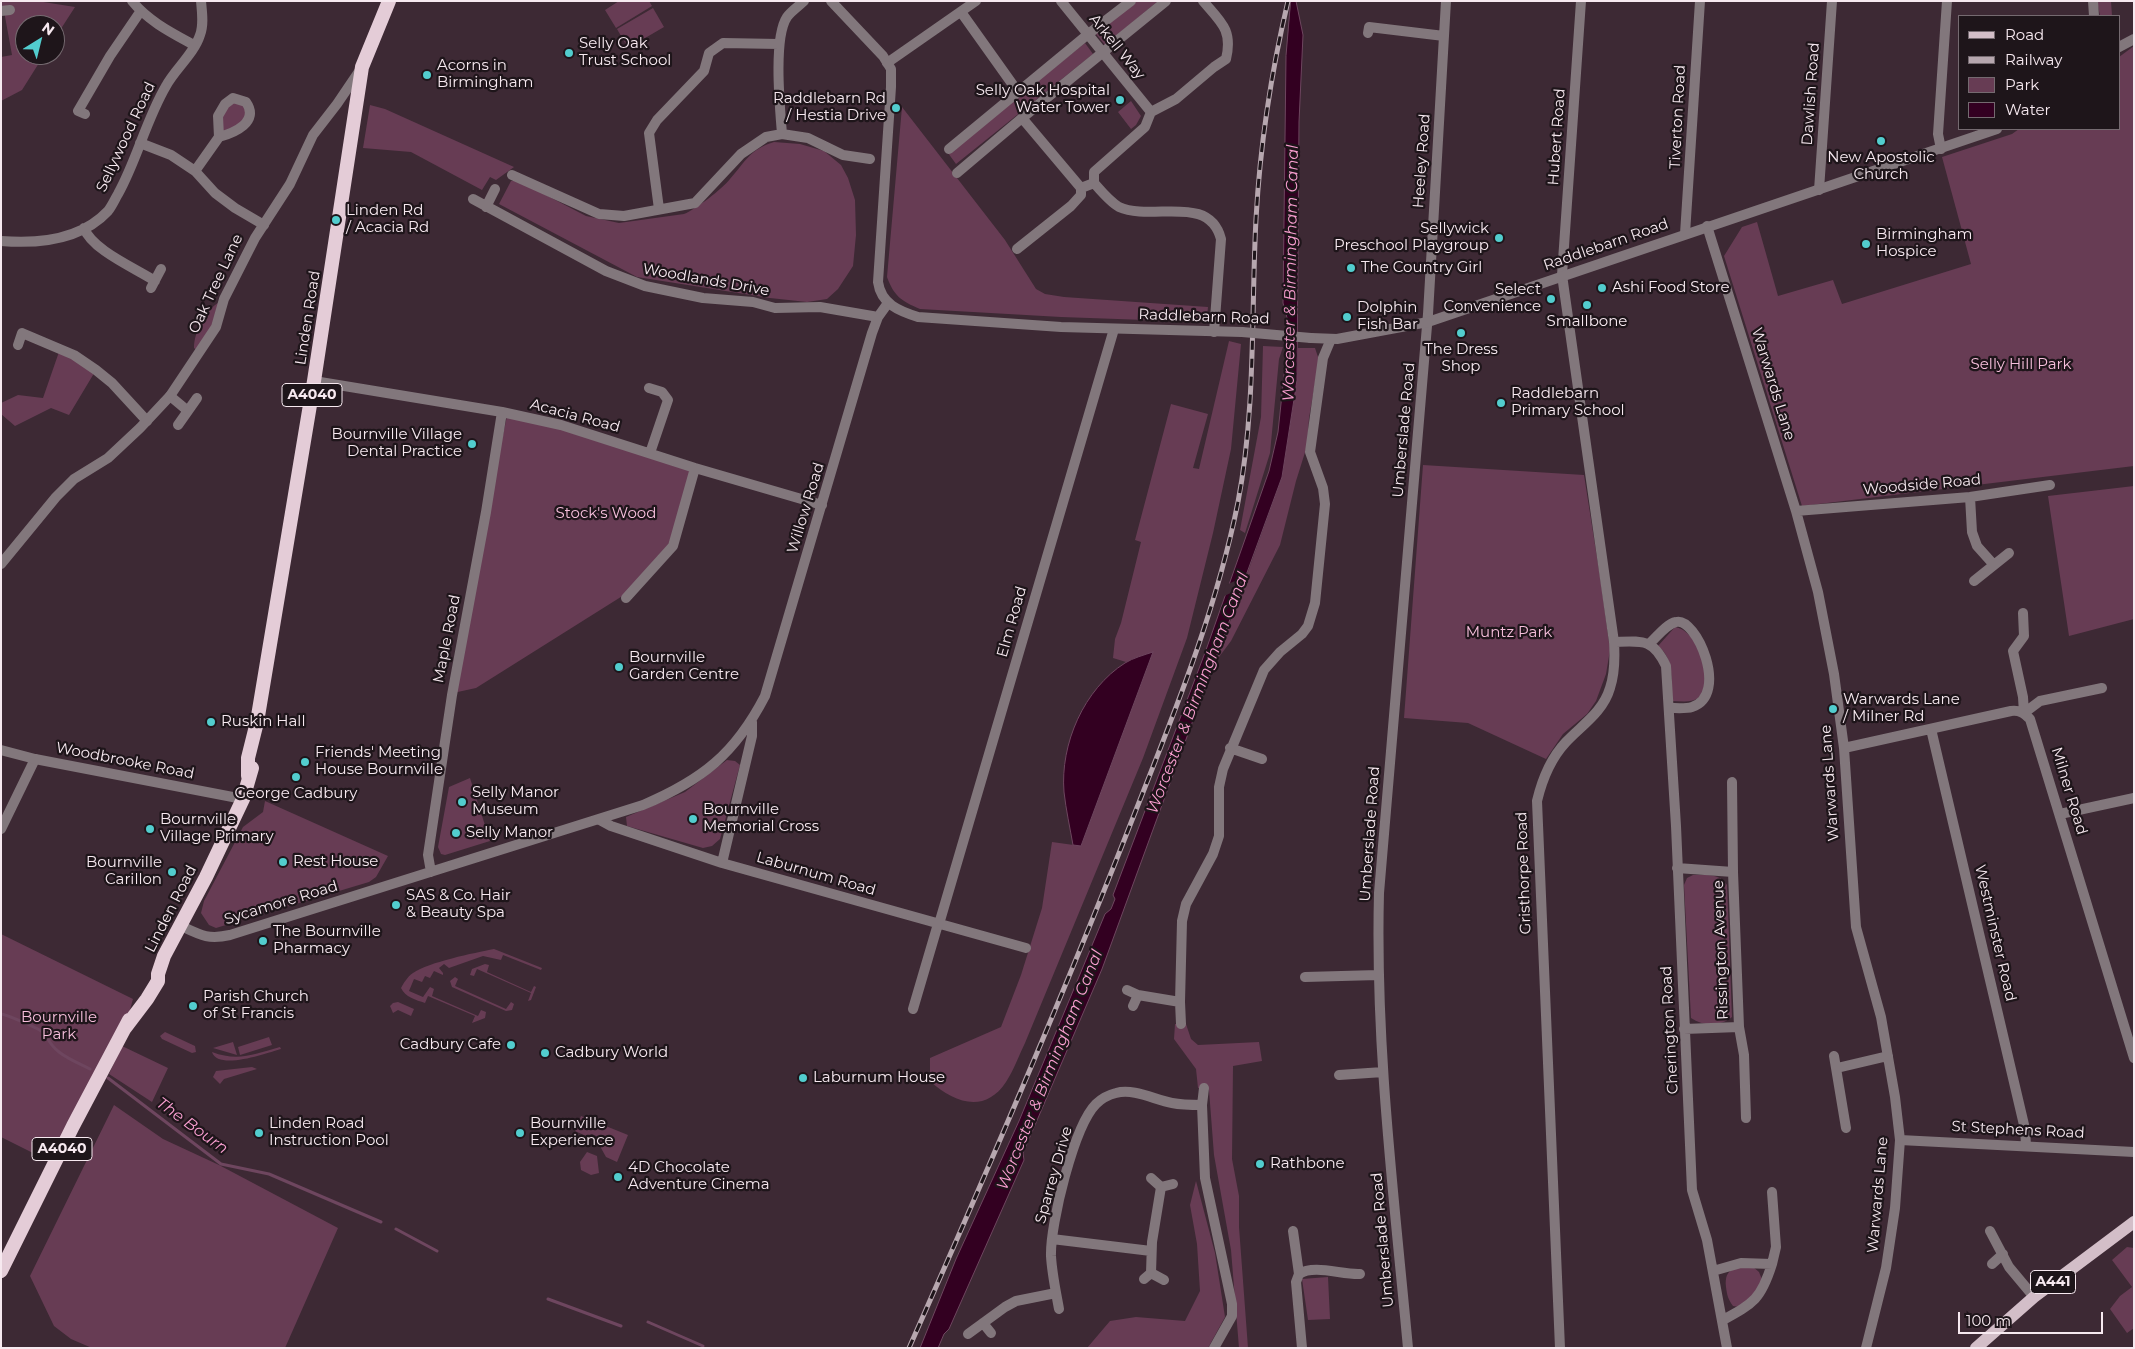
<!DOCTYPE html>
<style>
body{margin:0}
#map{position:relative;width:2135px;height:1349px;overflow:hidden;background:#3d2934;font-family:Montserrat,sans-serif}
canvas{display:block}
.frame{position:absolute;inset:0;border:2px solid #f7e9f0;pointer-events:none}
.legend{position:absolute;left:1958px;top:15px;width:162px;height:115px;box-sizing:border-box;background:#1e151a;border:1px solid #756a70;margin:0;padding:6px 9px;list-style:none;font-size:15px;color:#f7e9f0}
.legend li{display:flex;align-items:center;gap:10px;height:25px}
.legend b{width:25px;border:1px solid #756a70}
.north{position:absolute;left:15px;top:15px;width:50px;height:50px;box-sizing:border-box;background:#1e151a;border:1px solid #756a70;border-radius:50%;rotate:36deg;font-size:14px;font-weight:700;line-height:20px;text-align:center;color:#f7e9f0}
.north::after{content:'';display:block;margin:auto;width:18px;height:22px;background:#52cdce;clip-path:polygon(50% 0,100% 100%,50% 72%,0 100%)}
.scale{position:absolute;left:1958px;top:1312px;width:145px;height:22px;box-sizing:border-box;border:2px solid #f7e9f0;border-top:0;padding-left:6px;font-size:15px;line-height:18px;white-space:nowrap;color:#f7e9f0;-webkit-text-stroke:4px #1e151a;paint-order:stroke}
</style>
<div id="map">
<canvas width="2135" height="1349"></canvas>
<div class="frame"></div>
<ul class="legend">
<li><b style="height:6px;background:#d3bec8"></b>Road</li>
<li><b style="height:6px;background:#b7a7af"></b>Railway</li>
<li><b style="height:14px;background:#673c54"></b>Park</li>
<li><b style="height:14px;background:#330021"></b>Water</li>
</ul>
<div class="north">N</div>
<div class="scale">100 m</div>
</div>
<script>
const ctx = document.querySelector('canvas').getContext('2d');
ctx.lineJoin = 'round';
function paint(path, color) { ctx.fillStyle = color; ctx.fill(path, 'evenodd'); }
function stroke(path, color, width, dash) { ctx.strokeStyle = color; ctx.lineWidth = width; ctx.lineCap = dash ? 'butt' : 'round'; ctx.setLineDash(dash || []); ctx.stroke(path); }
function drawText(font, color, halo, rows, align = 'center') {
  ctx.font = font + ' Montserrat,sans-serif'; ctx.lineWidth = 4.5; ctx.setLineDash([]); ctx.textBaseline = 'middle'; ctx.strokeStyle = halo; ctx.fillStyle = color; for (const [text, x, y, turn = 0] of rows) {
    ctx.save(); ctx.translate(x, y); ctx.rotate((+turn || 0) * Math.PI / 180); ctx.textAlign = isNaN(turn) ? turn : align; if (halo) ctx.strokeText(text, 0, 0); ctx.fillText(text, 0, 0); ctx.restore();
  }
}
paint(new Path2D(`
 M1 1H37L75 7 55 38V25H25V55H44L22 90 1 101V57L12 55 4 11H1Z
 M619 1H649L652 6 616 28 605 10Z
 M1137 1H1158L1105 45 1096 34Z
 M2097 1H2111L2112 16H2100Z
 M653 8 664 27 628 48 617 29Z
 M1085 43 1093 54 956 164 948 153Z
 M2134 46V466L1802 506 1724 256 1742 227 1757 222 1778 296 1833 280 1842 304 1971 264 1942 157 2012 134 2019 129H2119V57Z
 M230 101 248 107 245 121 221 134V115Z
 M1131 101 1141 116 1136 125 1131 129 1118 112Z
 M370 105 385 109 514 167 496 180 490 177 482 190 411 152 363 148Z
 M902 107 1005 240 1036 289 1045 294 1064 297 1208 307 1207 317 1202 322 1061 317 920 309C901 301 894 296 887 277Z
 M774 142 800 144 824 151 841 165 848 178 855 200 856 235 853 266 838 289 827 299 807 302 770 298 637 277 499 204 511 181H519L586 216 619 223 684 214C696 209 722 189 730 179 747 160 749 150 774 142Z
 M223 300 200 353 194 348C194 331 207 307 223 300Z
 M1229 341 1241 344 1231 449 1213 533 1187 638 1143 758 1025 1043C1019 1055 1014 1070 1006 1082 985 1114 954 1103 930 1081V1058L1001 1027 1021 975 1042 908 1052 842 1081 846 1153 652 1126 662 1113 658 1115 639 1121 623 1141 542 1135 540 1171 404 1208 414 1193 468 1199 469Z
 M1263 346 1283 347 1279 359 1270 453 1245 533 1240 530 1261 417Z
 M1298 348H1315L1319 360 1309 418 1307 446 1296 481 1280 545 1231 641 1216 661 1282 477 1297 380Z
 M60 349 96 370 69 415 51 408 15 426 1 414V403L18 395 43 398Z
 M507 416 560 427 692 470 670 545 624 595 476 688 453 693 487 511Z
 M1423 465 1584 475 1601 583 1610 650 1606 674 1596 701 1587 714 1563 734 1546 759 1468 723 1404 718Z
 M2134 486V619L2069 636 2048 496Z
 M1675 627C1698 630 1719 683 1698 698 1691 703 1681 701 1672 701 1671 682 1675 659 1658 646Z
 M727 760 735 761 740 765 720 839 712 846 703 848 627 826 626 817 685 792Z
 M470 778 490 841 445 855 441 854 438 847 449 787Z
 M265 801 388 856 376 877 369 882 216 928 209 925 201 913 204 901 243 827 263 812Z
 M1693 875C1706 875 1720 873 1727 885L1732 1017C1721 1026 1704 1027 1691 1018L1684 885 1687 878Z
 M1 934 133 999 125 1028 73 1126 45 1159 1 1137Z
 M494 949 542 968 541 970 503 955 501 960 483 956 449 968 444 964 439 968 443 973V975L434 971 430 978 425 976 422 982 414 979 409 991 423 997 430 987 434 989 432 996 478 1016 481 1010 486 1012 485 1018 472 1023 475 1016 428 996 425 1003C416 1000 405 997 401 988 404 983 407 977 413 973 429 962 474 953 494 949Z
 M485 964 489 965 487 972 531 992 534 986 536 987 531 1000 528 1001 531 993 477 969 474 976 470 975 472 969Z
 M455 977 458 979 455 986 506 1009 511 1002 514 1004 512 1010 506 1011 452 987 450 981Z
 M398 1002 414 1009 411 1016 398 1010 393 1013 390 1006 393 1003Z
 M1175 1024H1186L1191 1039 1198 1045 1259 1042 1262 1061 1233 1066 1232 1159 1239 1196V1227L1248 1348H1239L1231 1250 1214 1155 1209 1090 1198 1088 1196 1069 1174 1039Z
 M165 1032 195 1046 196 1052 192 1053 162 1039 160 1036Z
 M269 1037 272 1045 240 1055 238 1047Z
 M233 1042 237 1055 213 1048Z
 M122 1046 168 1068 152 1102 109 1074Z
 M280 1047 281 1049C267 1053 218 1071 212 1052 238 1062 255 1054 280 1047Z
 M252 1067 257 1069 224 1079 220 1084 213 1077 216 1071Z
 M114 1105 163 1139 219 1165 338 1228 285 1348H92L71 1339 54 1326 30 1276Z
 M581 1116 628 1135 617 1162 606 1157 601 1148 600 1138 592 1134 586 1136 575 1131Z
 M587 1152 597 1156 599 1173 591 1175 581 1170 580 1162Z
 M1196 1181 1215 1253 1225 1317 1208 1348H1087L1110 1321 1136 1317 1185 1321 1200 1291 1197 1244 1190 1205Z
 M2127 1247 2134 1248V1328L2127 1333 2110 1309 2120 1296 2132 1287 2112 1260Z
 M1752 1266 1759 1272 1763 1282 1757 1292 1739 1307 1733 1306C1728 1299 1727 1295 1726 1287 1724 1267 1736 1268 1752 1266Z
 M1328 1277 1330 1319 1308 1320 1302 1279Z`), '#673c54');
const water = new Path2D(`
 M1291 1H1296L1303 35 1299 122 1297 380 1282 477 1102 969 1023 1153 1024 1160 949 1329 944 1334 938 1348H920L956 1259 1019 1121 1105 914 1111 909 1115 899 1113 895 1206 650 1269 471 1278 432 1287 347 1289 325 1283 303 1286 56Z
 M1153 652 1081 846 1073 845C1070 828 1066 810 1064 792 1060 744 1084 689 1125 663 1133 658 1144 655 1153 652Z`);
paint(water, '#330021');
stroke(water, '#6e465f', 1);
paint(new Path2D(`
 M1250 574 1246 586 1222 597 1226 585Z`), '#3d2934');
stroke(new Path2D(`
 M1 1014C8 1015 40 1029 44 1033 49 1040 50 1045 59 1052 68 1059 80 1064 90 1069
 M108 1078 221 1164 269 1174 381 1222
 M396 1229 437 1251
 M548 1299 621 1326
 M648 1322 703 1346`), '#6e465f', 3);
stroke(new Path2D(`
 M132 1C148 21 172 33 194 45
 M1061 1 1151 112
 M1 11 10 10
 M961 12 1018 92
 M1368 33 1369 27 1444 36
 M887 63 976 1
 M85 114 78 111 110 56 140 12
 M782 134C780 108 773 38 787 17 791 11 799 6 804 1
 M140 143 171 155 195 171 215 193 235 208 264 225
 M949 149 1087 35 1131 1
 M1941 149 1938 134 1947 1
 M195 171 219 137 218 116 225 104 233 98 246 102C260 122 234 133 219 137
 M957 173 1022 118
 M512 175 599 214 624 216 695 203 741 154 766 137 782 134 808 138 843 155 870 159
 M1094 183C1101 191 1110 202 1119 207 1152 222 1209 193 1221 239L1214 332
 M1081 188 1022 118 1166 1
 M1819 190 1832 1
 M473 199 606 271 645 286 703 298 753 302 775 308 820 307 878 317
 M486 207 495 189
 M659 209 649 133 657 120 704 71 709 53 723 43 779 44
 M1707 226 1796 511 1818 592 1834 674 1844 748 1856 927 1881 1017 1895 1097 1900 1140 1895 1208 1886 1268 1866 1348
 M84 228C92 250 135 268 155 281
 M1685 234 1700 1
 M1 241C38 244 81 240 108 211 112 206 115 199 118 194 137 160 146 120 166 86 175 69 194 54 200 35 204 25 202 12 201 1
 M1017 249 1071 206 1081 195V188L1094 183V172L1145 127 1151 112 1176 99 1214 67 1226 59C1233 30 1221 22 1203 1
 M151 288 161 269
 M18 345 22 333 74 355 96 370 112 383 147 421
 M314 381 502 412 561 425 695 468 822 505
 M649 388 662 392 668 400 650 453
 M170 396 188 411
 M178 425 197 398
 M1970 497 1972 532 1977 546 1994 565 2009 553
 M1796 511 1970 497 2050 485
 M1974 581 1994 565
 M626 598 673 546 695 468
 M2023 613 2024 636 2013 651 2023 697 2024 713
 M1614 642C1642 641 1653 638 1666 666L1676 826 1692 1190 1707 1240 1727 1348
 M1649 644C1657 637 1666 624 1676 622 1696 616 1730 695 1692 707 1686 709 1676 708 1669 708
 M2024 713 2040 701 2102 688
 M1931 729 2025 1129 2026 1145
 M1230 748 1262 759
 M1844 748 2011 711C2020 710 2024 713 2030 719L2134 1058
 M1732 782 1733 872
 M2060 814 2134 798
 M600 820 611 826 722 863 1026 948
 M1 829 35 759
 M722 863 752 736V722
 M1677 868 1733 872 1739 1027 1744 1055 1746 1118
 M431 872 428 855 452 695 486 512 502 412
 M939 924 1114 329
 M181 926C200 935 208 940 230 935L643 805C702 780 735 754 765 696L872 333 878 317 888 303
 M1305 977 1378 975
 M1127 990 1138 995 1180 1002
 M1133 1006 1138 995
 M913 1009 938 924
 M1181 1024 1180 1002 1182 921 1186 904 1213 854 1219 836V787L1223 769 1264 670 1280 652 1302 634 1308 626 1315 603 1325 504 1323 488 1310 452 1323 358 1331 339
 M1684 1029 1739 1027
 M1834 1056 1846 1128
 M1837 1068 1888 1056
 M1339 1075 1383 1072
 M1204 1088 1202 1105 1205 1178 1232 1304V1316L1214 1348
 M1900 1140 2134 1152
 M1151 1178 1161 1187
 M1772 1192 1776 1247 1772 1264
 M1293 1231 1299 1274 1296 1282 1302 1348
 M1990 1231 2009 1267 2034 1297
 M1052 1239 1151 1251
 M1992 1264 2003 1254
 M1713 1271 1741 1263 1772 1264C1761 1299 1754 1303 1723 1320
 M1151 1273 1164 1280
 M1299 1274C1314 1264 1342 1275 1360 1274
 M1144 1279 1151 1273 1152 1242 1161 1187 1173 1184
 M1059 1309C1056 1292 1052 1274 1051 1256 1050 1224 1074 1126 1096 1104 1102 1098 1108 1095 1116 1093 1134 1088 1155 1100 1172 1103 1182 1105 1192 1105 1202 1105
 M983 1323 991 1333
 M968 1334 1005 1307 1016 1301 1056 1293
 M1408 1348C1394 1196 1375 1045 1379 893L1428 314 1446 1
 M1560 1348 1537 801C1542 780 1551 758 1566 742 1582 725 1603 712 1610 688 1615 673 1615 658 1614 642L1562 275 1581 1`), '#82777c', 10);
stroke(new Path2D(`
 M831 1 883 56 891 69V87L878 282C881 304 899 311 918 317L1061 327 1242 332
 M2093 1 2094 16
 M2119 47 2134 39
 M1311 338 1337 339 1428 322 1997 129
 M1 564 56 497 74 479 108 458 140 428 170 396 216 327 224 299 255 238 290 184 313 135 337 104 360 70
 M1 750 35 759 243 799`), '#82777c', 10);
stroke(new Path2D(`
 M1976 1348 2034 1297 2134 1222`), '#d3bec8', 12);
stroke(new Path2D(`
 M248 776V758L257 722 314 381 362 67 389 1
 M125 1028 147 999 158 981V974L164 956 206 877 243 799 252 768
 M1 1271 73 1126 129 1020`), '#e4ccd7', 14);
const rail = new Path2D(`
 M909 1348C984 1179 1057 1010 1125 838 1168 728 1215 618 1238 502 1256 408 1251 313 1256 219 1260 145 1271 73 1288 1`);
stroke(rail, '#b7a7af', 5);
stroke(rail, '#1e151a', 3, [9]);
stroke(new Path2D(`
 M1242 332 1311 338`), '#82777c', 10);
for (const [x, y, r, color] of [
 [569,53,5,"#52cdce"],
 [427,75,5,"#52cdce"],
 [1120,100,5,"#52cdce"],
 [896,108,5,"#52cdce"],
 [1881,141,5,"#52cdce"],
 [336,220,5,"#52cdce"],
 [1499,238,5,"#52cdce"],
 [1866,244,5,"#52cdce"],
 [1351,268,5,"#52cdce"],
 [1602,288,5,"#52cdce"],
 [1551,299,5,"#52cdce"],
 [1587,305,5,"#52cdce"],
 [1347,317,5,"#52cdce"],
 [1461,333,5,"#52cdce"],
 [1501,403,5,"#52cdce"],
 [472,444,5,"#52cdce"],
 [619,667,5,"#52cdce"],
 [1833,709,5,"#52cdce"],
 [211,722,5,"#52cdce"],
 [305,762,5,"#52cdce"],
 [296,777,5,"#52cdce"],
 [462,802,5,"#52cdce"],
 [693,819,5,"#52cdce"],
 [150,829,5,"#52cdce"],
 [456,833,5,"#52cdce"],
 [283,862,5,"#52cdce"],
 [172,872,5,"#52cdce"],
 [396,905,5,"#52cdce"],
 [263,941,5,"#52cdce"],
 [193,1006,5,"#52cdce"],
 [511,1045,5,"#52cdce"],
 [545,1053,5,"#52cdce"],
 [803,1078,5,"#52cdce"],
 [259,1133,5,"#52cdce"],
 [520,1133,5,"#52cdce"],
 [1260,1164,5,"#52cdce"],
 [618,1177,5,"#52cdce"]
]) { const dot = new Path2D(); dot.arc(x, y, r, 0, 2 * Math.PI); ctx.fillStyle = color; ctx.fill(dot); stroke(dot, '#1e151a', 2); }
for (const [x, y, w] of [
 [312,395,60],
 [62,1149,60],
 [2053,1282,45]
]) { const box = new Path2D(); box.roundRect(x - w / 2, y - 11.5, w, 23, 4); ctx.fillStyle = '#1e151a'; ctx.fill(box); stroke(box, '#f7e9f0', 1); }
drawText('bold 14px', '#f7e9f0', null, [
 ["A4040",312,395],
 ["A4040",62,1149],
 ["A441",2053,1282]
]);
drawText('15px', '#f7e9f0', '#1e151a', [
 ["Selly Oak",579,44],
 ["Trust School",579,61],
 ["Acorns in",437,66],
 ["Birmingham",437,83],
 ["Selly Oak Hospital",1110,91,"right"],
 ["Water Tower",1110,108,"right"],
 ["Raddlebarn Rd",886,99,"right"],
 ["/ Hestia Drive",886,116,"right"],
 ["New Apostolic",1881,158,"center"],
 ["Church",1881,175,"center"],
 ["Linden Rd",346,211],
 ["/ Acacia Rd",346,228],
 ["Sellywick",1489,229,"right"],
 ["Preschool Playgroup",1489,246,"right"],
 ["Birmingham",1876,235],
 ["Hospice",1876,252],
 ["The Country Girl",1361,268],
 ["Ashi Food Store",1612,288],
 ["Select",1541,290,"right"],
 ["Convenience",1541,307,"right"],
 ["Dolphin",1357,308],
 ["Fish Bar",1357,325],
 ["Smallbone",1587,322,"center"],
 ["The Dress",1461,350,"center"],
 ["Shop",1461,367,"center"],
 ["Raddlebarn",1511,394],
 ["Primary School",1511,411],
 ["Bournville Village",462,435,"right"],
 ["Dental Practice",462,452,"right"],
 ["Bournville",629,658],
 ["Garden Centre",629,675],
 ["Warwards Lane",1843,700],
 ["/ Milner Rd",1843,717],
 ["Ruskin Hall",221,722],
 ["Friends' Meeting",315,753],
 ["House Bournville",315,770],
 ["Selly Manor",472,793],
 ["Museum",472,810],
 ["George Cadbury",296,794,"center"],
 ["Bournville",703,810],
 ["Memorial Cross",703,827],
 ["Bournville",160,820],
 ["Village Primary",160,837],
 ["Selly Manor",466,833],
 ["Rest House",293,862],
 ["Bournville",162,863,"right"],
 ["Carillon",162,880,"right"],
 ["SAS & Co. Hair",406,896],
 ["& Beauty Spa",406,913],
 ["The Bournville",273,932],
 ["Pharmacy",273,949],
 ["Parish Church",203,997],
 ["of St Francis",203,1014],
 ["Cadbury Cafe",501,1045,"right"],
 ["Cadbury World",555,1053],
 ["Laburnum House",813,1078],
 ["Linden Road",269,1124],
 ["Instruction Pool",269,1141],
 ["Bournville",530,1124],
 ["Experience",530,1141],
 ["Rathbone",1270,1164],
 ["4D Chocolate",628,1168],
 ["Adventure Cinema",628,1185]
], 'left');
drawText('15px', '#f7e9f0', '#1e151a', [
 ["Arkell Way",1117,47,51],
 ["Dawlish Road",1811,94,-86],
 ["Tiverton Road",1678,117,-87],
 ["Sellywood Road",126,137,-65],
 ["Hubert Road",1557,137,-86],
 ["Heeley Road",1422,161,-86],
 ["Raddlebarn Road",1606,245,-19],
 ["Woodlands Drive",706,280,10],
 ["Oak Tree Lane",216,284,-65],
 ["Raddlebarn Road",1204,317,2],
 ["Linden Road",308,318,-81],
 ["Warwards Lane",1773,384,73],
 ["Acacia Road",575,416,15],
 ["Umberslade Road",1404,430,-85],
 ["Woodside Road",1922,485,-5],
 ["Willow Road",806,508,-73],
 ["Elm Road",1012,622,-74],
 ["Maple Road",447,639,-79],
 ["Woodbrooke Road",125,761,11],
 ["Warwards Lane",1830,783,-94],
 ["Milner Road",2069,791,73],
 ["Umberslade Road",1370,834,-86],
 ["Gristhorpe Road",1524,873,-92],
 ["Laburnum Road",816,874,16],
 ["Sycamore Road",281,903,-17],
 ["Linden Road",171,909,-63],
 ["Westminster Road",1995,933,77],
 ["Rissington Avenue",1721,950,-92],
 ["Cherington Road",1670,1030,-93],
 ["St Stephens Road",2018,1130,3],
 ["Sparrey Drive",1054,1175,-74],
 ["Warwards Lane",1878,1195,-85],
 ["Umberslade Road",1383,1240,-95]
]);
drawText('15px', '#f7bfdc', '#1e151a', [
 ["Selly Hill Park",2021,365],
 ["Stock's Wood",606,514],
 ["Muntz Park",1509,633],
 ["Bournville",59,1018],
 ["Park",59,1035]
]);
drawText('italic 16px', '#f99ed0', '#1e151a', [
 ["Worcester & Birmingham Canal",1291,273,-89],
 ["Worcester & Birmingham Canal",1198,693,-69],
 ["Worcester & Birmingham Canal",1050,1070,-68],
 ["The Bourn",192,1126,36]
]);
</script>
